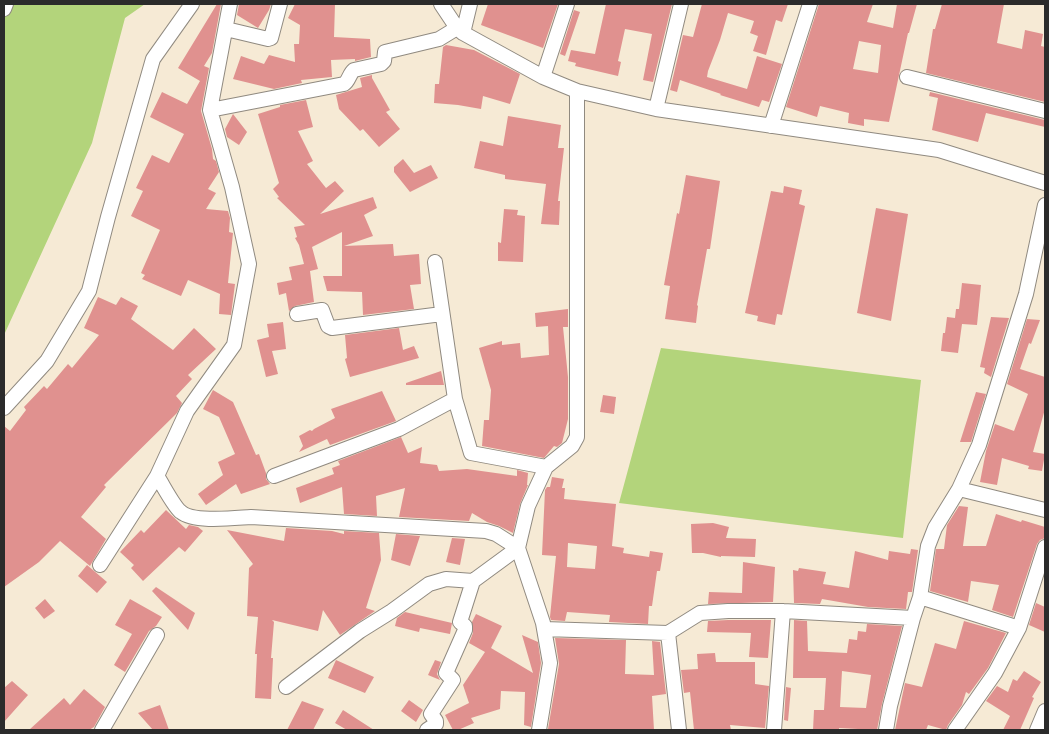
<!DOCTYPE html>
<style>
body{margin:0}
#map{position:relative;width:1049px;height:734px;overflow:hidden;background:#f6ead5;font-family:Caveat,sans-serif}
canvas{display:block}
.frame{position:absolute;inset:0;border:5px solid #2b2b2b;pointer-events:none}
</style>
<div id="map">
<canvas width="1049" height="734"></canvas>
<div class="frame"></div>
</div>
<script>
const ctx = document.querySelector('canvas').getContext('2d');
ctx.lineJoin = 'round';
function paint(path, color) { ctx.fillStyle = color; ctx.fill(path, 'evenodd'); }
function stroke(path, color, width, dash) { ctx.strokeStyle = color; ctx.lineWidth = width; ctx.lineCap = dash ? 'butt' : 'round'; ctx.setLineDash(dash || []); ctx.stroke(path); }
paint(new Path2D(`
 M10 4H145L125 18 92 143 4 335V18Z
 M661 348 921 380 903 538 619 503Z`), '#b3d47b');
paint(new Path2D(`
 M217 4H221L212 53 204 66 209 68 201 111 212 149 213 159 216 161 219 172 208 189 216 193 206 209 228 211 230 218 229 232 233 233 228 283 235 284 231 315 219 314 220 294 188 280 181 296 142 279 145 275 141 273 160 230 131 216 143 191 136 188 152 155 169 163 184 134 150 117 162 92 187 104 200 81 178 68Z
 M239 4H271L269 10 258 28 237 15Z
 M295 4H335L334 37 370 39 371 57 355 61V59L331 60 332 77 301 80 302 83 274 89 233 79 241 56 264 64 269 55 295 62 294 44H299L300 25 288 18Z
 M488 4H558L543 48 481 25Z
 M606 4H672L653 82 643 80 652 34 625 29 618 61 621 62 618 76 575 66 576 63 568 61 571 50 595 54Z
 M702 4H788L782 22 776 20 766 55 753 51 758 36 750 33 754 21 728 13 720 40 708 71 707 77 747 89 757 56 782 64 769 102 762 100 759 107 720 95 721 94 680 80 677 92 670 90 683 35 693 37Z
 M819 4H873L867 22 893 28 897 4H917L909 33H908L889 122 864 119V126L848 123 849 113 820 106 817 117 786 107ZM859 41 881 45 878 73 853 69Z
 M942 4H1004L997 43 1022 49 1025 30 1043 34 1041 46 1045 47V102L926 73 933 29H935Z
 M574 10 580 12 565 56 560 54Z
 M446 45 474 50 520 74 510 104 483 96 481 109 458 105 434 103 435 84H439L443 47Z
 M372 75V78L390 110 386 112 400 129 379 147 363 129 360 131 339 109 336 95 362 87 360 78Z
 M930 92 1045 120V127L986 113 978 142 932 130 938 98 929 96Z
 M306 100 313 127 298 131 313 161 307 164 326 188 335 181 344 191 320 214 373 197 377 208 364 215 373 236 344 246 393 244 394 256 419 254 421 284 410 285 414 309 363 315 362 292 327 291 323 276H342V232L312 247 318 269 310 271 314 302 295 306 289 311 286 293 279 295 277 283 292 280 289 267 304 264 299 245 295 238 297 237 294 227 305 225 277 198 279 197 273 189 279 183 258 114 280 107V105Z
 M233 114 247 132 239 145 227 137 225 129Z
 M508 116 561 125 558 148H564L558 201H560L559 225 541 224 546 184 505 179V175L474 168 480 141 503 146Z
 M403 159 414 173 431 165 438 178 410 192 394 172V167Z
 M686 175 720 181 710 249H707L697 305 698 306 696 323 665 319 670 286 664 285 677 213 679 214Z
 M784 186 802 190 799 204 805 206 782 315 777 314 775 325 757 321 758 316 745 313 771 191 783 193Z
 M876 208 908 214 891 321 857 313Z
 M504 209 518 210 517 215 525 216 523 262 498 261V242L501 243Z
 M962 283 981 285 977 325 962 324 958 353 941 351 943 333H945L947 317 955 318 956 309H959Z
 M98 297 116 305 121 297 138 306 131 319 173 350 194 328 216 349 188 375 192 379 176 396 182 403 177 413 104 485 106 487 81 517 106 539 90 566 60 541 39 562 4 587V426L10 431 26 410 24 407 44 386 47 389 68 364 72 368 99 335 84 328Z
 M568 309V327H563L568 377V419L562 443 557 447 554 446 544 458 482 446 484 420H489L491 390 479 348 502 341V345L520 343 521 358 549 355 548 326 536 327 535 313Z
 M991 317 1009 318 991 377 984 373 985 368 980 367Z
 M1027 319 1040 320 1031 344 1029 343 1020 369 1045 377V409L1033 452 1045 454 1042 471 1028 469 1029 466 1002 458 997 485 980 482 986 451 995 424 1014 431 1028 394 1007 384Z
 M283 322 286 349 272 351 278 374 266 377 257 340 269 337 267 324Z
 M399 328 403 350 414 346 419 358 350 377 345 359 347 358 345 335Z
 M441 371 444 385H406V383Z
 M213 390 233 402 256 455 259 454 266 473V479L270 484 241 494 236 484 206 505 198 494 223 475 218 462 235 454 219 417 203 409Z
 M382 391 396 421 330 445 327 439 299 452 303 446 299 436 310 430 312 431 314 429 335 418 331 409Z
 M976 392 986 394 971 442H960Z
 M603 395 616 397 614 414 600 412Z
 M401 437 408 453 422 447 420 463 437 465 439 471 467 469 517 476V470L528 473 527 485H528L520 504 513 533 499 526 487 522 472 513 469 521 399 517 405 488 376 496 377 516 344 514 342 487 300 503 296 488 334 474 332 468 340 465 338 461Z
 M552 477 564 479 562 488H565L564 499 616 504 612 546 624 548 623 553 649 557 650 551 663 553 660 571H657L652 606H649L648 624 609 622 610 615 567 612 565 621 551 620 550 617 556 556 542 555 545 490 547 487H550ZM568 543 597 546 595 569 567 567Z
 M959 506 968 507 963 546H986L996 514 1021 522 1022 520 1045 527V538L1040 540 1037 544 1013 617 992 610 999 585 971 581 968 602 930 591 936 549H944L947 525Z
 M166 510 186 529 189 525 198 527 203 531 185 552 179 547 143 581 131 568 134 565 120 552 141 530 144 533Z
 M713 523 729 527 726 538 756 539 755 557 721 556V557L703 553H692L691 524Z
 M286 528 332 531 344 534V531L379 533 381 560 366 608 375 611 340 635 323 610 318 631 272 620 274 622 271 658H273L271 699 255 698 257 654H255L258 617 247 616 249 568 253 564 227 530 284 541Z
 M396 534 420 536 410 566 391 560Z
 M452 538 465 539 460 565 446 562Z
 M911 549 918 550 912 592H908L906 609 868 607 822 599 820 604 794 603 793 570 798 571 799 568 826 572 823 584 849 588 855 551 888 560 889 551 910 554Z
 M743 562 775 567 773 602 708 604 709 592 742 593Z
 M87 565 107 582 97 593 78 576Z
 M156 587 195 613 188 630 152 591Z
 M45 599 55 611 44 619 35 608Z
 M130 599 162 617 156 626 149 631 125 672 114 665 132 634 115 625Z
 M1036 603 1045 607V632L1029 625Z
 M405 612 452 623 450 634 420 628 419 632 395 626 397 618Z
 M476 614 502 626 491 648 533 673 522 635 538 642 541 663 531 727 524 725 525 692 501 691 500 709 471 718 474 723 458 730H453L445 715 469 703 463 685 485 652 469 643 473 633 472 622Z
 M728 620H771L768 658 749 657 751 633 707 632 708 621Z
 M794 620 807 621 808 651 847 653 849 639 857 640 858 631 866 632 867 624 902 626 882 704 877 730 839 728V730H813L814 710H824L826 678H793ZM842 671 871 675 866 708 840 707Z
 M964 621 1006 633 988 668 969 694 966 692 962 705 948 725 946 730 928 725 926 730H895L905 683 922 687 935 643 956 649Z
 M555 638 626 640 625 674 654 675 652 641 660 642 666 694 652 696 654 730 548 729 559 664Z
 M715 653 716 662H755V684L769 686 765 728 730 725 731 730H694L690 692 684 693 681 670 698 669 697 654Z
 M336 660 374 677 365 693 328 678Z
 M435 660 441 662 437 674 440 680 428 675Z
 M1024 671 1041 682 1032 697 1034 698 1020 730H1003L1010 716 986 701 997 686 1008 692 1013 679 1017 681Z
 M12 681 28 695 4 722V688Z
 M786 687 791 688 788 721 784 720Z
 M84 689 105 707 94 727 89 730H29L64 698 70 705Z
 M409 700 423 710 416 722 401 711Z
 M302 701 324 709 313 730H287Z
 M160 705 169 730H153L138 713Z
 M343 710 374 730H347L335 723Z`), '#e0918f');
const minor = new Path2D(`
 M441 4 457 28 463 33 543 77 577 91 656 109 939 150 1045 183
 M4 9 6 4
 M226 29 268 39 271 38 280 4
 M463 33 470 4
 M543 77 567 4
 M907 77 1045 111
 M656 109 681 4
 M210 110 344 84C349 81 349 74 354 70L381 64 384 61 385 52 439 39 457 28
 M771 126 810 4
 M435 262 455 399 471 453 546 467
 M297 314 322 310 328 326 332 328 442 314
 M4 408 47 361 89 291 108 217 153 59 192 4
 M157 476C163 485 174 507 181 512 194 523 234 518 251 517L486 531 496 534 518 548 473 581 446 579 429 584 392 611 360 631 286 687
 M274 476 399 429 455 399
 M959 489 1045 510
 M100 565 157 476 187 411 234 345 249 264 232 187 210 110 230 4
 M920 597 1019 628
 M544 629 668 633 700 613 728 611H783L913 618
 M668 633 679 730
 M102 730 157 635
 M427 730 436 724V721L431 714 453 680 446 673 465 630V626L460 622 473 581
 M539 730 550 663 543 623 518 548 528 506 546 467 572 446 577 437V91
 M774 730 783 611
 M886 730 890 706 913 618 920 597 928 546 935 528 959 489 979 445 1026 294 1045 205
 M955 730 995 673 1019 628 1045 547
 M1037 730 1045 711`);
stroke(minor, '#908a80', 16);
stroke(minor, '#fff', 14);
</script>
